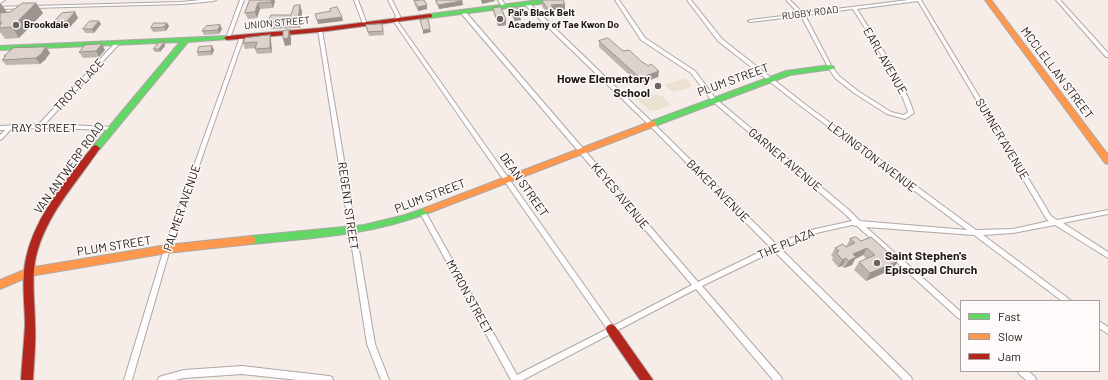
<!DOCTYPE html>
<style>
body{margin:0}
#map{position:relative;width:1108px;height:380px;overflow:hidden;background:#f6ede9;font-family:Barlow,sans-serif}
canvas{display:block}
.legend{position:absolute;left:960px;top:300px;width:140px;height:72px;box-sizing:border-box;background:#fefaf9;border:1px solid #a5a09f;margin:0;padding:5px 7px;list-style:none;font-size:12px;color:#201a18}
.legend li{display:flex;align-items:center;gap:8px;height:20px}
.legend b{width:20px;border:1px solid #a5a09f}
</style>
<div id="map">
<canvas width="1108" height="380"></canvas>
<ul class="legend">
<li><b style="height:5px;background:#63d668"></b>Fast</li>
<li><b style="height:5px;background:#ff974d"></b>Slow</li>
<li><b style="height:5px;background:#b3261e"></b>Jam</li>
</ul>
</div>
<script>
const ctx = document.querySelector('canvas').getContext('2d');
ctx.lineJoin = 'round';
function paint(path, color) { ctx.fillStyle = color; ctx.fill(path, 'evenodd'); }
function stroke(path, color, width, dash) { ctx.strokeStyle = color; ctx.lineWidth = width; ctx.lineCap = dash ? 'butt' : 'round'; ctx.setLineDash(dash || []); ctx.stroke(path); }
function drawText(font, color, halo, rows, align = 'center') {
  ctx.font = font + ' Barlow,sans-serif'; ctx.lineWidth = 3; ctx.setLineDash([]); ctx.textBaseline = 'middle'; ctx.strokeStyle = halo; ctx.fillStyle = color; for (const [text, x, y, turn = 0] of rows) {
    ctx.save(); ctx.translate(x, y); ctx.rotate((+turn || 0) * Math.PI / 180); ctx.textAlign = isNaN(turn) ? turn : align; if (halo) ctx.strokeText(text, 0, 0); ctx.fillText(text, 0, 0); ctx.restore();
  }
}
paint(new Path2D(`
 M686 78 692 85 689 88 673 92 664 85Z
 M650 94 662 96 671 105C650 113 652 114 636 98Z`), '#ebe1d1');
const street = new Path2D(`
 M0 0H5L0 3Z
 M200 0H216L214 1 182 4 32 8 30 7 32 6 182 2Z
 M240 0H244L230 38 228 39H226V38Z
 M354 0H358L367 24V25H365L363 24Z
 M388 0H392L400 16 398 22 613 326 692 285 460 12V10H464L698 282 770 247 649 125 525 5V3H529L653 123 776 244 811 230 852 221 845 214 712 101 691 73 641 40 615 0H619L645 38 695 71 716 99 849 210 860 221 967 230 802 107 718 41 687 0H691L722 39 806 105 976 230 1013 229 1049 221 1047 220 918 1 857 9C878 43 901 75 914 113L905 119 887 114 854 93 835 78 828 67 801 16 750 22 748 21 750 20 799 14 786 0H790L803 13 908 0H921L1051 216 1057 220 1108 210V214L1063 223 1108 252V258L1055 225 1013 233 983 235 1069 299 1071 301H1062L974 235 866 227 961 312V319L958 318 857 226 852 225 812 234 780 248 911 377 912 380H903L774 251 702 286 781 377 782 380H773L696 289 523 380H511L420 213 421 211H425L517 375 607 329 394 22 396 16ZM853 9C874 43 896 75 908 112L904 115 891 112 858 91 839 76 832 67 805 15Z
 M498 0H502L506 6V7H502Z
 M1056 0H1060L1108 53V57H1106Z
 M23 6H25V8L0 9V7Z
 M318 29H320L322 30 375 344 389 380H381L367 344 318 30Z
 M237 36H241L243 40 170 249 132 380H124L164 249 239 40 237 37Z
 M116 42H118L120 43 45 124 112 127 114 128 115 129 114 130 40 128 11 129 2 139 0 140V135L5 130H0V126L39 124Z
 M1099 321 1108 327V334L1099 328Z
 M242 366 329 376 332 377 333 380H298L242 374 184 378 175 380H158L159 377 162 376 184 370Z
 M1018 371H1028L1035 377 1036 380H1026L1019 374Z`);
const fast = new Path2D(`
 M539 0H557L554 2 430 18 427 16 430 14Z
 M227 36 229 37V39L188 42 99 150 96 151 92 148 93 146 180 42 0 50V46Z
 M830 65 834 67 833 69 790 75 655 126 652 127 648 124 649 122 786 71Z
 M428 207 431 208 433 210 431 212C372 235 313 238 251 244L248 243 246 240 248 237 251 236 364 225 405 215Z`);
const slow = new Path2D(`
 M985 0H991L1108 155V164L1105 163Z
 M652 121 655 122 656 124 655 126 431 212H425L423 210 425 208Z
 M251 236 254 237 256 240 254 243 251 244 167 253 30 276 0 289V280L29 268 167 245Z`);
const jam = new Path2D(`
 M430 14 432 15V17L320 32 227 40 224 38 227 36 320 28Z
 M96 145 100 148C78 181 50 210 38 249 30 274 35 300 35 325 36 343 34 362 33 380H21C22 362 24 343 25 325 25 303 21 280 26 258 35 216 67 179 93 146Z
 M611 324 615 326 653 380H640L607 332 606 329 607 326Z`);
stroke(street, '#aea8a5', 2);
stroke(fast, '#aea8a5', 2);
stroke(slow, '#aea8a5', 2);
stroke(jam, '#aea8a5', 2);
paint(street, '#fefcfc');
paint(fast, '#63d668');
paint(slow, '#ff974d');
paint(jam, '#b3261e');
paint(new Path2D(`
 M250 0 275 1 273 8 260 9 257 18 248 19 245 13Z
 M436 0H462L463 5 439 9Z
 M542 0 565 4V10L554 11V16L549 17 542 6Z
 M414 1 427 5V9L418 11 415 5Z
 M36 3 43 13 19 38 5 39 1 33H0V4H1L7 12H10Z
 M300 5 302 12 300 28 271 29 268 22 291 15Z
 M510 7 521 20 514 21 511 11Z
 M493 8 506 25 498 26 494 13Z
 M75 12 78 18 70 27H57L53 22Z
 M167 23 169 26 166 31 153 32 151 28Z
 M101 24 94 33H85L83 29Z
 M220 25 222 29 219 34 204 35 202 31Z
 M366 25 383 28 384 35 369 36Z
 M271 40 272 53 257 54 255 49 256 48 245 49 243 43Z
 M599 41 623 51 658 77 639 84 599 47Z
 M165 46 160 52H155L153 49Z
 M212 46 214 50 212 55 198 56 197 52Z
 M46 47 50 53 45 60 40 64 6 65 2 60 5 57 4 56Z
 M105 50 99 57 83 58 79 52Z
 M856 237 893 269 866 281 854 270 859 262 866 259 863 255 855 259 852 265 844 268 842 266 838 267 832 260 833 257 831 256 835 248 846 247 850 239Z`), '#beb5af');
paint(new Path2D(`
 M272 0H274L275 1 273 8 271 2Z
 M481 0H494L495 1 482 4Z
 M462 1 463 5 439 9 438 5Z
 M36 3 43 13 19 38 12 27Z
 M258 3 260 9 257 18 255 12Z
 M0 4H1L8 14 0 21Z
 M565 4V10L554 11 551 5Z
 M300 5 302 12 300 28 298 21Z
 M427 5V9L418 11V7Z
 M75 12 78 18 70 27 67 21Z
 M520 16 521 20 514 21V17Z
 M342 17 343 21 318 24 317 20Z
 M506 20V25L498 26 497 21Z
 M99 21 101 24 94 33 92 29Z
 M167 23 169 26 166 31 164 27Z
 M220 25 222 29 219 34 218 30Z
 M430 29 431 32 423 34V30Z
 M289 30 291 38V45L285 46 283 39Z
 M270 35 271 40 272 53 270 48Z
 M164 42 165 46 160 52 159 49Z
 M102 44 105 50 99 57 96 51Z
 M212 46 214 50 212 55 211 51Z
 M46 47 50 53 45 60 40 64 36 58Z
 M659 71 658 77 639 84 640 78Z
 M867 248 863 255 855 259 852 265 844 268 849 261 853 254Z
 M846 258 842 266 838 267 843 260Z
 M898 261 893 269 866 281 870 273Z`), '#9b948f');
const building = new Path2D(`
 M250 0H272L271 2 258 3 255 12 245 13Z
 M421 0H424L427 5 418 7 414 1Z
 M436 0H462V1L438 5Z
 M542 0H563L565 4 551 5 554 10 549 11Z
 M23 3H36L12 27 0 28V25L2 22 0 23V13L10 12Z
 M300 5 298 21 268 22 271 15H291L294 6Z
 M337 7 342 17 317 20 315 14 331 11 330 9Z
 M501 7 506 20 497 21 493 8Z
 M510 7H517L520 16 514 17Z
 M75 12 67 21 53 22 62 13Z
 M428 19 430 29 423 30 420 20Z
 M90 21H99L92 29H83Z
 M154 23H167L164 27 151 28Z
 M382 24 383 31 368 32 366 25Z
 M220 25 218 30 202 31 206 26Z
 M289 30 288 38 283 39V31Z
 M270 35V48L255 49 257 42 243 43 245 38Z
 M608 38 623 51 629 50 641 61 648 66 651 64 659 71 640 78 599 41Z
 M164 42 159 49H153L158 43Z
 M102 44 96 51 79 52 85 45Z
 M212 46 211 51 197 52 199 47Z
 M46 47 41 54 36 58 2 60 6 56H4L13 48Z
 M856 237 861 241 871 237 898 261 870 273 859 262 875 255 867 248 853 254 856 257 849 261 846 258 843 260 836 253 839 251 835 248 843 244 846 247 855 243 850 239Z`);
paint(building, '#ddd3cc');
stroke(building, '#9b948f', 1);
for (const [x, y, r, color] of [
 [500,19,4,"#6b6461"],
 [16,25,4,"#6b6461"],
 [658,86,4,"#6b6461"],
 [877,263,4,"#6b6461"]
]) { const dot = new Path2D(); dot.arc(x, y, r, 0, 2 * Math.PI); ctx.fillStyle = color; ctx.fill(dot); stroke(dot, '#fefaf9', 1.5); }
drawText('bold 10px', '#201a18', '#fefaf9', [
 ["Pai's Black Belt",508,13],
 ["Academy of Tae Kwon Do",508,25],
 ["Brookdale",24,25]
], 'left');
drawText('10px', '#201a18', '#fefaf9', [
 ["RUGBY ROAD",810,13,-7],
 ["UNION STREET",277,23,-5]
]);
drawText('12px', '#201a18', '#fefaf9', [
 ["EARL AVENUE",885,61,60],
 ["MCCLELLAN STREET",1057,73,53],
 ["PLUM STREET",733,80,-20],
 ["TROY PLACE",79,85,-47],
 ["RAY STREET",44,128],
 ["SUMNER AVENUE",1002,139,59],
 ["LEXINGTON AVENUE",872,157,37],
 ["GARNER AVENUE",785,160,40],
 ["VAN ANTWERP ROAD",69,168,-54],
 ["DEAN STREET",524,185,55],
 ["BAKER AVENUE",718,191,45],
 ["PLUM STREET",430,196,-21],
 ["KEYES AVENUE",620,196,50],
 ["REGENT STREET",348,206,82],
 ["PALMER AVENUE",182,208,-71],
 ["THE PLAZA",786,244,-23],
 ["PLUM STREET",114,246,-9],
 ["MYRON STREET",469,297,61]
]);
drawText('bold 12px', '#201a18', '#fefaf9', [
 ["Howe Elementary",650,79],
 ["School",650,93],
 ["Saint Stephen's",885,256,"left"],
 ["Episcopal Church",885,270,"left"]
], 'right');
</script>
